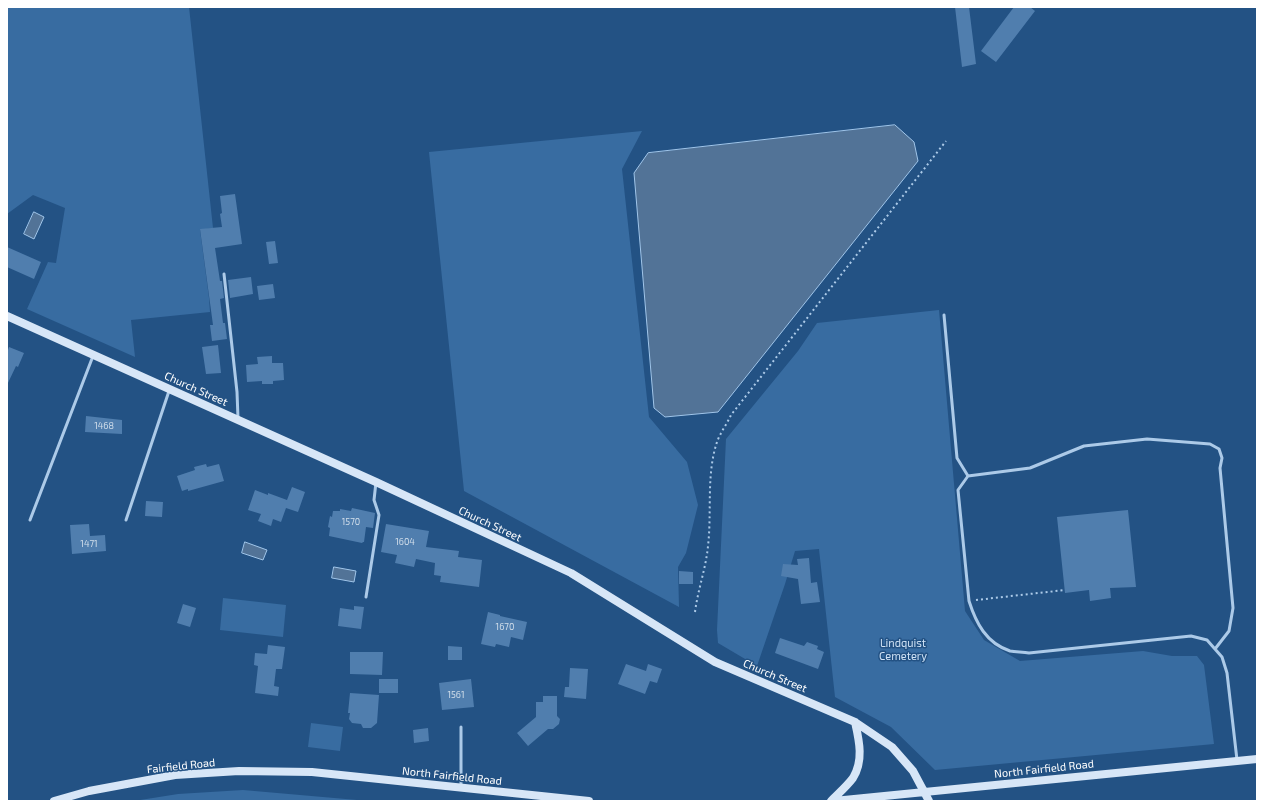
<!DOCTYPE html>
<style>
body{margin:0}
#map{position:relative;width:1264px;height:808px;overflow:hidden;background:#235284;font-family:"Exo 2",sans-serif}
canvas{display:block}
.frame{position:absolute;inset:0;border:8px solid #fff;pointer-events:none}
</style>
<div id="map">
<canvas width="1264" height="808"></canvas>
<div class="frame"></div>
</div>
<script>
const ctx = document.querySelector('canvas').getContext('2d');
ctx.lineJoin = 'round';
function paint(path, color) { ctx.fillStyle = color; ctx.fill(path, 'evenodd'); }
function stroke(path, color, width, dash) { ctx.strokeStyle = color; ctx.lineWidth = width; ctx.lineCap = dash ? 'butt' : 'round'; ctx.setLineDash(dash || []); ctx.stroke(path); }
function drawText(font, color, halo, rows, align = 'center') {
  ctx.font = font + ' "Exo 2",sans-serif'; ctx.lineWidth = 3; ctx.setLineDash([]); ctx.textBaseline = 'middle'; ctx.strokeStyle = halo; ctx.fillStyle = color; for (const [text, x, y, turn = 0] of rows) {
    ctx.save(); ctx.translate(x, y); ctx.rotate((+turn || 0) * Math.PI / 180); ctx.textAlign = isNaN(turn) ? turn : align; if (halo) ctx.strokeText(text, 0, 0); ctx.fillText(text, 0, 0); ctx.restore();
  }
}
paint(new Path2D(`
 M7 7H189L213 228 200 230 209 298 210 312 131 320 135 357 27 309 48 262 56 263 65 208 33 195 7 214Z
 M642 131 622 169 649 417 687 462 698 505 686 553 678 567 679 607 464 491 429 152Z
 M939 310 965 611 984 640 1020 661 1143 651 1172 656H1197L1204 665 1214 744 935 770 891 727 835 697 819 549 795 551 785 584 757 666 718 643 717 630 726 439 798 351 817 323Z
 M223 598 286 605 283 637 220 630Z
 M311 723 343 727 340 751 308 747Z
 M243 790 357 800 358 801H134L178 794Z`), '#386ca1');
const water = new Path2D(`
 M895 125 914 142 918 161 718 412 665 417 654 408 634 173 648 153Z
 M34 212 44 217 34 239 24 234Z
 M245 542 267 550 263 560 242 553Z
 M334 567 356 571 354 582 332 578Z`);
paint(water, '#527397');
stroke(water, '#a0c5e9', 1);
paint(new Path2D(`
 M955 7H969L976 64 962 67Z
 M1014 7H1030L1035 11 996 62 981 51Z
 M235 194 242 244 215 248 220 281H222L224 298 220 299 223 323H225L227 339 212 341 210 325H213L200 229 222 227 220 214 222 213 220 196Z
 M275 241 278 263 269 264 266 242Z
 M7 247 41 262 34 279 7 267Z
 M251 277 253 294 230 298 228 280Z
 M273 284 275 298 259 300 257 286Z
 M218 345 221 373 206 374 202 347Z
 M9 347 24 353 18 367 16 366 7 385V353Z
 M272 356V363H283L284 380 273 381V384H262V381L247 382 246 365 258 364 257 357Z
 M86 416 122 420V434L85 432Z
 M206 464 207 467 219 464 224 481 188 491V489L182 491 177 476 195 470 194 467Z
 M292 487 305 492 298 512 286 508 281 522 273 519 271 526 258 521 261 514 248 510 255 490 268 495V493L287 500Z
 M146 501 163 502 162 517 145 516Z
 M352 508 375 513 373 528 366 527 364 542H363L362 543 329 536 330 528 328 527 330 516 332 517 333 511H340V509L351 511Z
 M1128 510 1136 587 1110 588 1111 598 1090 601 1089 590 1065 593 1057 517Z
 M89 524 90 536 105 535 106 551 72 554 70 525Z
 M386 524 429 531 426 547 459 551 458 557 482 560 479 587 440 582 441 576 434 575 435 563 416 559 414 567 395 563 397 555 381 552Z
 M809 558 811 583 817 582 820 602 801 604 798 579 781 576 783 564 798 565 797 559Z
 M679 571 693 572V584H679Z
 M183 604 196 608 190 627 177 623Z
 M354 606 364 607 361 629 338 626 340 608 354 610Z
 M488 612 500 615V616L527 622 523 640 511 637 509 647 496 644 495 647 481 644Z
 M780 638 804 646 807 642 818 646 817 649 824 652 818 669 775 653Z
 M268 645 285 647 282 669H276L274 686 279 687 278 696 255 693 258 666 254 665 255 653 267 654Z
 M448 646 462 647V660H448Z
 M350 652H383L382 675 350 674Z
 M626 664 646 671 648 664 662 669 657 683 650 681 645 694 618 684Z
 M570 668 588 669 586 699 564 697 565 687H569Z
 M379 679H398V693H379Z
 M471 679 474 707 442 710 439 683Z
 M350 693 379 695 377 723 371 728H363L361 724 352 723 349 719 350 713H348Z
 M543 696H557V716L560 719 559 724 553 729H548L528 746 517 733 536 717V702H543Z
 M428 728 429 741 414 743 413 730Z`), '#507eae');
stroke(new Path2D(`
 M976 600 1065 590
 M695 612C698 589 706 568 708 546 712 512 706 475 717 442 720 433 727 424 731 415L946 141`), '#accae8', 2, [2, 3]);
stroke(new Path2D(`
 M224 274 237 392 238 418
 M944 315 957 458 968 476
 M30 520 93 356
 M126 520 169 391
 M366 597 379 515 374 500 376 482
 M1215 649 1229 631 1233 608 1220 468 1222 458 1219 449 1210 444 1147 439 1084 446 1030 468 968 476 958 490 969 601C976 623 986 643 1010 651 1016 652 1023 652 1029 653L1191 636 1207 640 1222 657 1227 673 1237 760
 M461 786V727`), '#accae8', 3);
stroke(new Path2D(`
 M7 316 376 482 571 573 715 662 855 722 892 747 913 771 929 801
 M54 801 89 791 175 775 239 771 312 772 589 801
 M831 801C838 794 847 786 853 778 864 760 859 740 855 722
 M834 801 1257 759`), '#d7e6f7', 8);
drawText('9px', '#d3dfeb', null, [
 ["1468",104,426],
 ["1570",351,522],
 ["1604",405,542],
 ["1471",89,544],
 ["1670",505,627],
 ["1561",456,695]
]);
drawText('11px', '#fff', '#235284', [
 ["Church Street",196,389,24],
 ["Church Street",490,524,25],
 ["Church Street",775,676,23],
 ["Fairfield Road",181,766,-6],
 ["North Fairfield Road",1044,769,-6],
 ["North Fairfield Road",452,776,6]
]);
drawText('11px', '#d0e3f6', '#235284', [
 ["Lindquist",903,643],
 ["Cemetery",903,656]
]);
</script>
